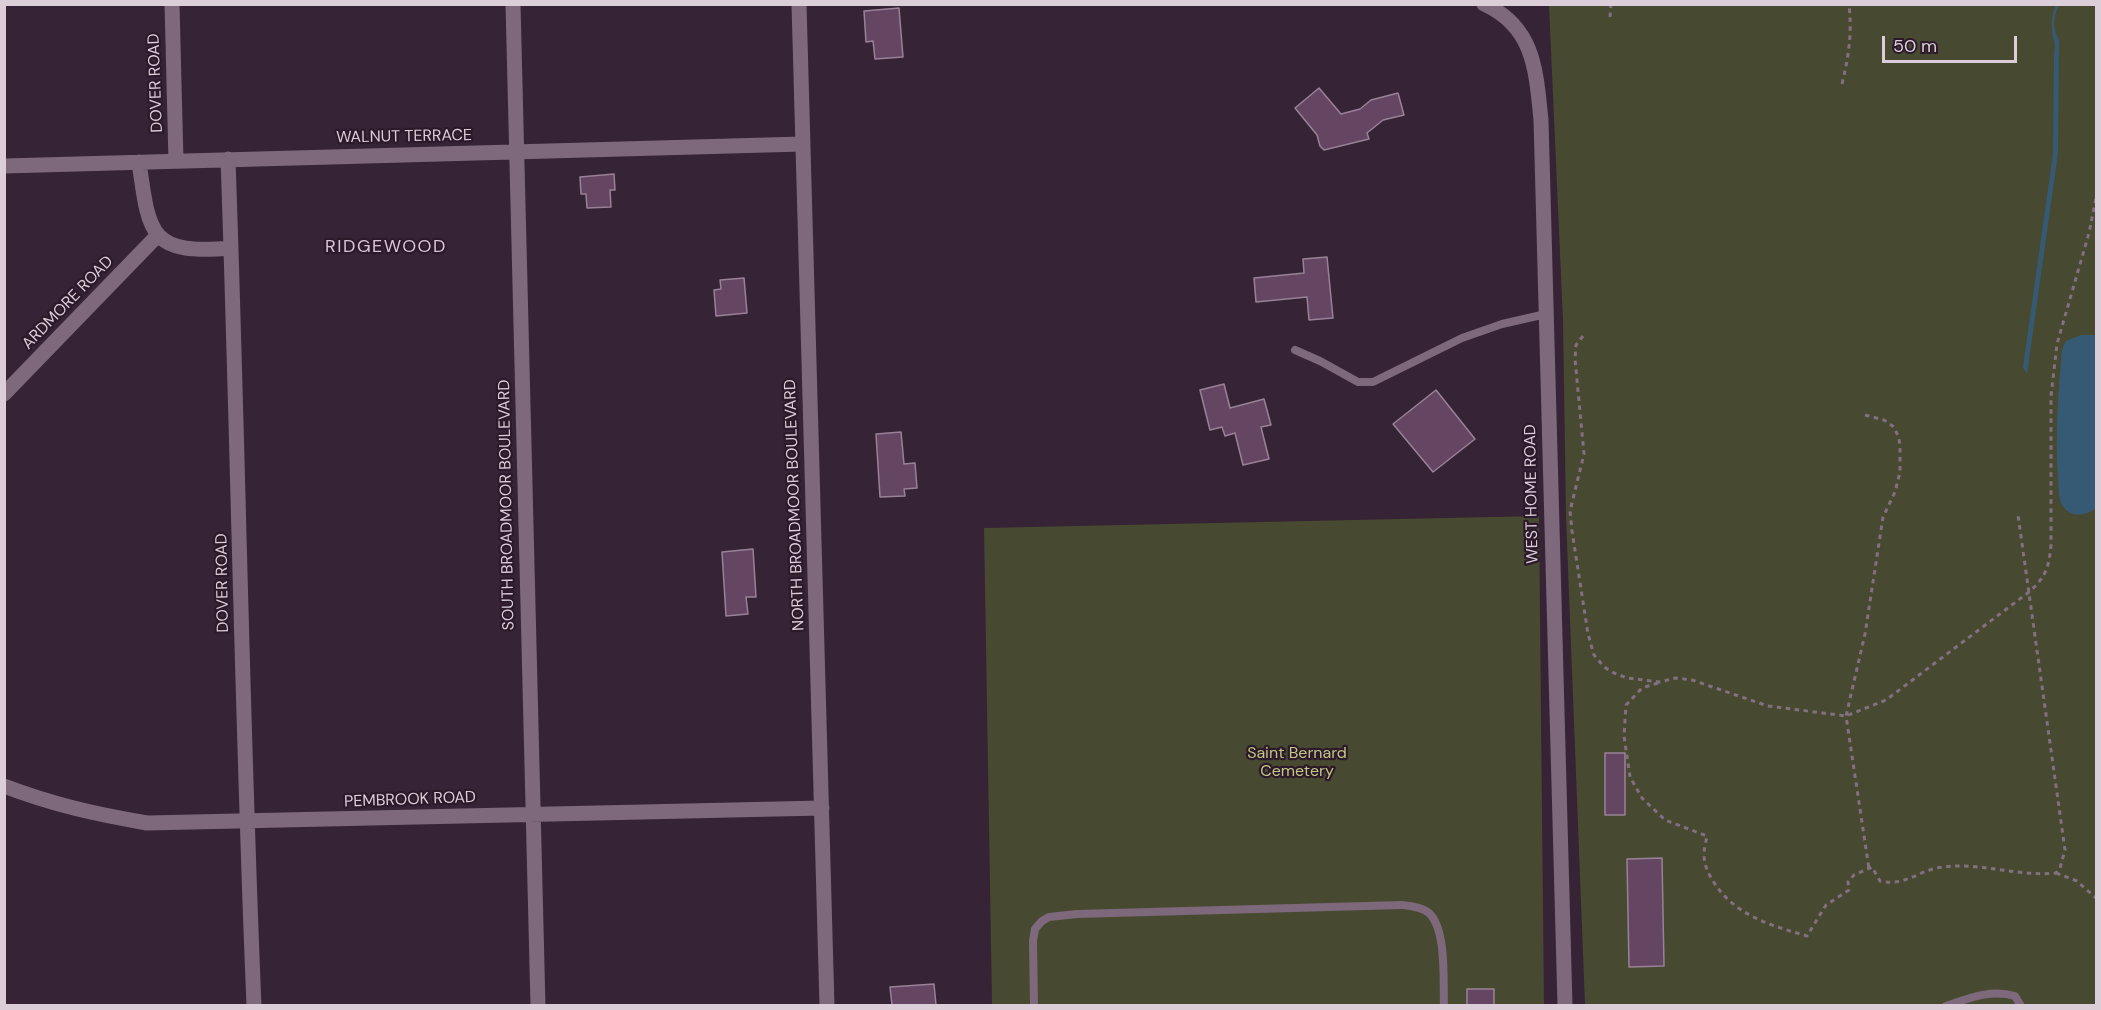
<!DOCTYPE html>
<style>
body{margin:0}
#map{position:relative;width:2101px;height:1010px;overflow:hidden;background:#362335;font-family:"DM Sans",sans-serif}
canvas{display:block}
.frame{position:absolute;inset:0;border:6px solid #dbced9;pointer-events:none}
.scale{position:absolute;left:1882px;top:36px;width:135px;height:27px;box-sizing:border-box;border:3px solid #dbced9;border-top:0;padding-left:8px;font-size:18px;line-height:21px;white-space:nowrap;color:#dbced9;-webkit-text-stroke:4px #2c1a2b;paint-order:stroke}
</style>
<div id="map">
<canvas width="2101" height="1010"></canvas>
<div class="frame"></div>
<div class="scale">50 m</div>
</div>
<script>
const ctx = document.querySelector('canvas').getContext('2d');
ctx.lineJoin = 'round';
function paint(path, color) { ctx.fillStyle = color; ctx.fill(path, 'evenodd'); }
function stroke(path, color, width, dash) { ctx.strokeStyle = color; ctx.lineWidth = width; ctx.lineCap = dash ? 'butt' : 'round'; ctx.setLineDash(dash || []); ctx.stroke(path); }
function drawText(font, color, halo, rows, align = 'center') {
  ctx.font = font + ' "DM Sans",sans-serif'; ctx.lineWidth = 4.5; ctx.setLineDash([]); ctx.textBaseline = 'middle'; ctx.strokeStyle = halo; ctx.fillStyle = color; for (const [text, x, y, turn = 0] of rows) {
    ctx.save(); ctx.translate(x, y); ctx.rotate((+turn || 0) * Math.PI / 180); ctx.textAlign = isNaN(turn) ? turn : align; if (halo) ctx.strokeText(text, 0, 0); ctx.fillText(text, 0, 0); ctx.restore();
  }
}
paint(new Path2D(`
 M1549 5H2096V1005H1585L1566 517 1563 321Z
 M1539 516 1544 1005H992L984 528Z`), '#484931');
paint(new Path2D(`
 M2056 5H2059C2053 17 2052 28 2059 40L2058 153 2027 374 2023 367 2053 154 2054 54C2057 40 2052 40 2052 30 2051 21 2053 12 2056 5Z
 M2081 335H2096V508C2085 517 2068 518 2061 503 2058 496 2059 486 2058 480 2055 437 2058 393 2062 350L2066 341Z`), '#375a74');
const building = new Path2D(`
 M899 8 903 57 875 59 873 41 866 42 864 11Z
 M1319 88 1341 114 1360 109 1371 100 1398 93 1404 115 1383 120 1367 133 1369 139 1324 150 1320 146 1317 135 1295 108Z
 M614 174 615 190H610L611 207 587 208 586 194H581L580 177Z
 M1327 257 1333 318 1309 320 1307 297 1256 302 1254 278 1304 273 1303 259Z
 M744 278 747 313 716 316 714 290 721 289 720 280Z
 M1224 384 1230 408 1264 399 1271 425 1261 427 1269 459 1243 465 1235 433 1225 436 1222 427 1210 430 1200 390Z
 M1436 390 1475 439 1433 472 1393 424Z
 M901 432 904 464 915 463 917 488 904 489 905 496 880 497 876 434Z
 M753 549 756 597H746L748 614 726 616 722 552Z
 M1605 753H1625V815H1605Z
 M1662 858 1664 966 1629 967 1627 859Z
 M934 984 936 1005H892L890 987Z
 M1467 989H1494V1005H1467Z`);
paint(building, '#644662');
stroke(building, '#998297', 1.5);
stroke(new Path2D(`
 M1610 17 1611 4
 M1842 84C1849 55 1852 34 1849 4
 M1583 336 1576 345 1575 359 1584 454 1570 511 1572 531 1588 634 1594 655 1604 667 1614 673 1627 678 1660 682 1675 678 1692 680 1768 706 1846 716 1886 700 2029 592C2046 577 2049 567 2051 545V396L2057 344 2089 233 2096 198
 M1865 415 1884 420 1894 427 1899 438 1900 450V472L1895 492 1883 517 1865 634 1846 716 1869 869
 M1658 683 1642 688 1626 705 1624 736 1630 777 1642 798 1665 820 1707 836C1706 842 1704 848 1704 854 1704 866 1709 875 1715 884 1736 916 1773 926 1807 936L1826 905 1849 890 1848 882 1854 875 1872 867 1880 881C1906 887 1920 869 1943 867 1981 862 2018 877 2056 873L2060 868 2065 850 2018 515
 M2056 873 2077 881 2096 898`), '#817180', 3, [4.5, 4.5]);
stroke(new Path2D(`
 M1295 350 1320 361 1358 382H1373L1462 338 1502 324 1546 314
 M1034 1006 1033 941 1035 929 1042 921 1049 917 1077 914 1402 905C1411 906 1422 907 1429 913 1447 930 1443 982 1444 1006
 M1946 1006C1969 998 1991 989 2015 996L2021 1006`), '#7d687c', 8);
stroke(new Path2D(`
 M172 4 176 161
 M513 4 538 1006
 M799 4 827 1006
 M228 159C238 441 242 723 254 1006
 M139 162C149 235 150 255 231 248
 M4 166 803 144
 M4 394 157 236
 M4 786C54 805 95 814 147 823L822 808`), '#7d687c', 15);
stroke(new Path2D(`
 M1484 4C1535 27 1536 72 1541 120L1565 1006`), '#7d687c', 15);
drawText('16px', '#dbced9', '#2c1a2b', [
 ["DOVER ROAD",156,83,-92],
 ["WALNUT TERRACE",404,137,-1],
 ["ARDMORE ROAD",68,303,-46],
 ["WEST HOME ROAD",1532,494,-91],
 ["SOUTH BROADMOOR BOULEVARD",507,505,-91],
 ["NORTH BROADMOOR BOULEVARD",795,505,-92],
 ["DOVER ROAD",223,583,-91],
 ["PEMBROOK ROAD",410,800,-2]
]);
drawText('16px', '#c3c783', '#2c1a2b', [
 ["Saint Bernard",1297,754],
 ["Cemetery",1297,772]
]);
ctx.letterSpacing = '1.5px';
drawText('18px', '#dac2d8', '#2c1a2b', [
 ["RIDGEWOOD",386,247]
]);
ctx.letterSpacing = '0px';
</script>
